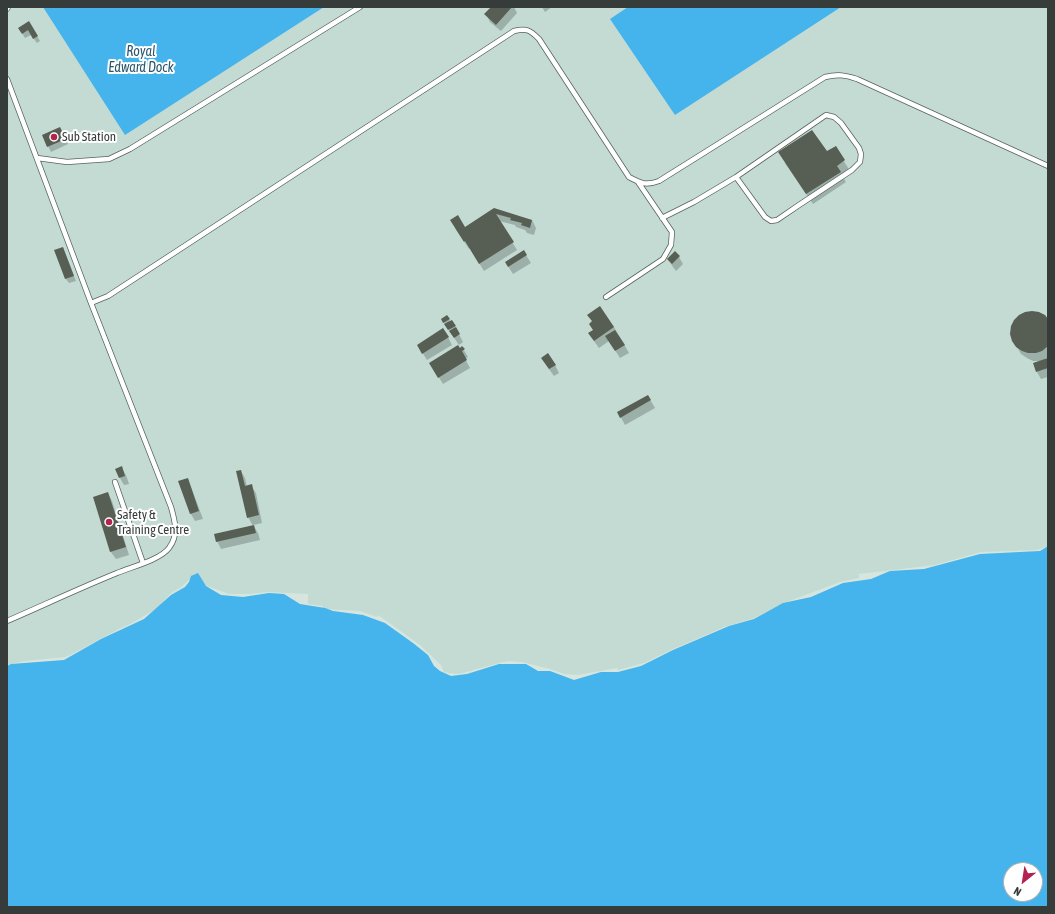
<!DOCTYPE html>
<style>
body{margin:0}
#map{position:relative;width:1055px;height:914px;overflow:hidden;background:#d6e6df;font-family:"Asap Condensed",sans-serif}
canvas{display:block}
.frame{position:absolute;inset:0;border:8px solid #363c3a;pointer-events:none}
.north{position:absolute;left:1003px;top:862px;width:40px;height:40px;box-sizing:border-box;background:#fff;border:1px solid #afb1b0;border-radius:50%;rotate:210deg;font-size:11px;font-weight:700;line-height:16px;text-align:center;color:#363c3a}
.north::after{content:'';display:block;margin:auto;width:14px;height:18px;background:#b32351;clip-path:polygon(50% 0,100% 100%,50% 72%,0 100%)}
</style>
<div id="map">
<canvas width="1055" height="914"></canvas>
<div class="frame"></div>
<div class="north">N</div>
</div>
<script>
const ctx = document.querySelector('canvas').getContext('2d');
ctx.lineJoin = 'round';
function paint(path, color) { ctx.fillStyle = color; ctx.fill(path, 'evenodd'); }
function stroke(path, color, width, dash) { ctx.strokeStyle = color; ctx.lineWidth = width; ctx.lineCap = dash ? 'butt' : 'round'; ctx.setLineDash(dash || []); ctx.stroke(path); }
function drawText(font, color, halo, rows, align = 'center') {
  ctx.font = font + ' "Asap Condensed",sans-serif'; ctx.lineWidth = 4; ctx.setLineDash([]); ctx.textBaseline = 'middle'; ctx.strokeStyle = halo; ctx.fillStyle = color; for (const [text, x, y, turn = 0] of rows) {
    ctx.save(); ctx.translate(x, y); ctx.rotate((+turn || 0) * Math.PI / 180); ctx.textAlign = isNaN(turn) ? turn : align; if (halo) ctx.strokeText(text, 0, 0); ctx.fillText(text, 0, 0); ctx.restore();
  }
}
paint(new Path2D(`
 M7 7H1048V546L1037 550 981 552 935 565 859 574V578L840 582 784 603 754 618 724 627 685 644 675 648 644 663 618 670 617 668 578 675 565 674 550 669 522 662 509 661 503 662 459 674 449 673 444 672 441 665 420 645 378 615 377 617 360 611 323 609V606L308 604V594L268 592 250 594H229L191 580 190 579 180 588 172 592 156 609 132 623 119 629 70 655 65 657 25 661 7 665Z`), '#c3dbd2');
paint(new Path2D(`
 M43 7H324L125 135Z
 M628 7H841L675 115 610 19Z
 M1048 546V907H7V666L11 664 64 660 101 639 144 619 171 595 185 587 189 582 191 576 198 573 206 586 221 595 243 597 269 593 284 594 300 604 325 608 333 611 363 615 385 623 413 643 428 655 434 666 440 671 451 676 467 674 499 664H526L538 671H550L574 680 601 672H618L641 666 673 650 729 626 754 619 783 603 811 597 843 583 871 579 890 571 924 569 980 554 1040 551ZM1011 870H1035V894H1011Z`), '#45b3ec');
paint(new Path2D(`
 M492 7H514L517 13 501 31 490 22 486 14Z
 M542 7H552L545 12Z
 M29 22 40 41 37 43 31 35 25 38 19 28Z
 M62 133 68 144 51 152 43 136Z
 M835 147 850 171 842 176 846 182 813 204 785 163 827 153Z
 M494 209 532 220 536 228 534 235 527 233 525 230 516 227 515 225 499 221 517 250 484 271 470 248 469 249 455 228H465Z
 M524 252 531 263 513 274 506 263Z
 M65 253 76 281 69 283 66 279Z
 M679 257 683 264 676 271 673 267 668 259Z
 M600 307 614 327 629 353 620 358 609 341 599 348 594 341 593 322Z
 M447 316 450 321H452L463 342 459 345 442 320Z
 M1048 320V357L1044 361 1048 359V377L1041 379 1037 372 1043 361H1033L1027 358 1021 354 1013 340Z
 M448 337 452 345 427 360 422 352Z
 M462 347 468 357 465 359 470 368 443 384 430 363Z
 M546 365H555L559 373 554 376Z
 M648 396 655 408 625 425 618 412Z
 M121 467 126 475 129 484 124 485 120 478Z
 M241 471 245 478 247 487 251 486 256 493 262 523 253 525 258 533 260 540 221 549 217 541 253 526 248 517Z
 M187 479 191 487 203 519 195 521 191 514 180 482Z
 M108 493 112 501 129 555 116 559 111 552 94 498Z`), '#0003');
paint(new Path2D(`
 M491 7H512L496 25 484 14Z
 M29 21 38 36 33 39 28 30 22 34 18 28Z
 M60 127 66 139 47 147 42 135Z
 M812 130 827 151 836 146 845 160 837 166 841 172 806 194 778 152Z
 M494 208 532 220 530 228 521 225 522 223 510 220 511 218 496 214 514 242 479 264 465 241 464 242 450 220 458 215 465 227Z
 M63 247 74 276 65 279 54 250Z
 M524 250 527 255 508 267 505 262Z
 M675 251 680 256 672 264 667 259Z
 M600 306 614 327 594 341 588 333 593 330 589 324 592 321 587 315Z
 M1032 311 1039 312 1045 315 1048 319V346L1042 351 1036 353H1028L1022 351 1016 347 1012 341 1010 334 1011 326 1014 320 1019 315 1025 312Z
 M447 315 450 319 443 323 441 319Z
 M452 320 456 326 448 330 444 324Z
 M456 327 460 334 454 338 449 331Z
 M443 328 449 337 422 354 417 345Z
 M615 330 625 345 615 351 605 336Z
 M458 345 460 348 462 346 465 349 462 351 467 360 438 378 429 363Z
 M548 353 556 365 549 369 541 358Z
 M1048 358V368L1036 372 1033 363Z
 M648 395 651 400 620 418 617 412Z
 M122 466 125 476 119 478 115 469Z
 M241 470 245 486 252 484 259 515 247 518 236 471Z
 M188 478 199 511 190 514 178 481Z
 M108 492 126 547 110 552 93 497Z
 M254 525 256 533 216 542 214 534Z`), '#575e54');
const service = new Path2D(`
 M7 9 8 7
 M7 79 91 303 171 507C175 521 179 535 169 548 160 560 131 567 117 573 80 588 44 605 7 621
 M37 158 67 162 109 159 130 149 360 7
 M662 218 694 202 736 177 826 115 834 117 841 123 859 148 861 154 860 162 852 170 799 205 777 220 771 221 765 217 736 177
 M606 297 663 259 671 245 672 232 638 182
 M91 303 108 296 514 31C527 28 530 30 539 39L629 177C640 183 646 186 659 181L825 77C838 74 845 75 857 79L1048 166
 M115 482 143 563`);
stroke(service, '#56635e', 6);
stroke(service, '#fff', 4.5);
for (const [x, y, r, color] of [
 [54,137,4,"#b32351"],
 [109,522,4,"#b32351"]
]) { const dot = new Path2D(); dot.arc(x, y, r, 0, 2 * Math.PI); ctx.fillStyle = color; ctx.fill(dot); stroke(dot, '#fff', 1.5); }
drawText('13px', '#363c3a', '#fff', [
 ["Sub Station",62,137],
 ["Safety &",117,515],
 ["Training Centre",117,530]
], 'left');
drawText('italic 14px', '#2a566e', '#fff', [
 ["Royal",141,52],
 ["Edward Dock",141,68]
]);
</script>
